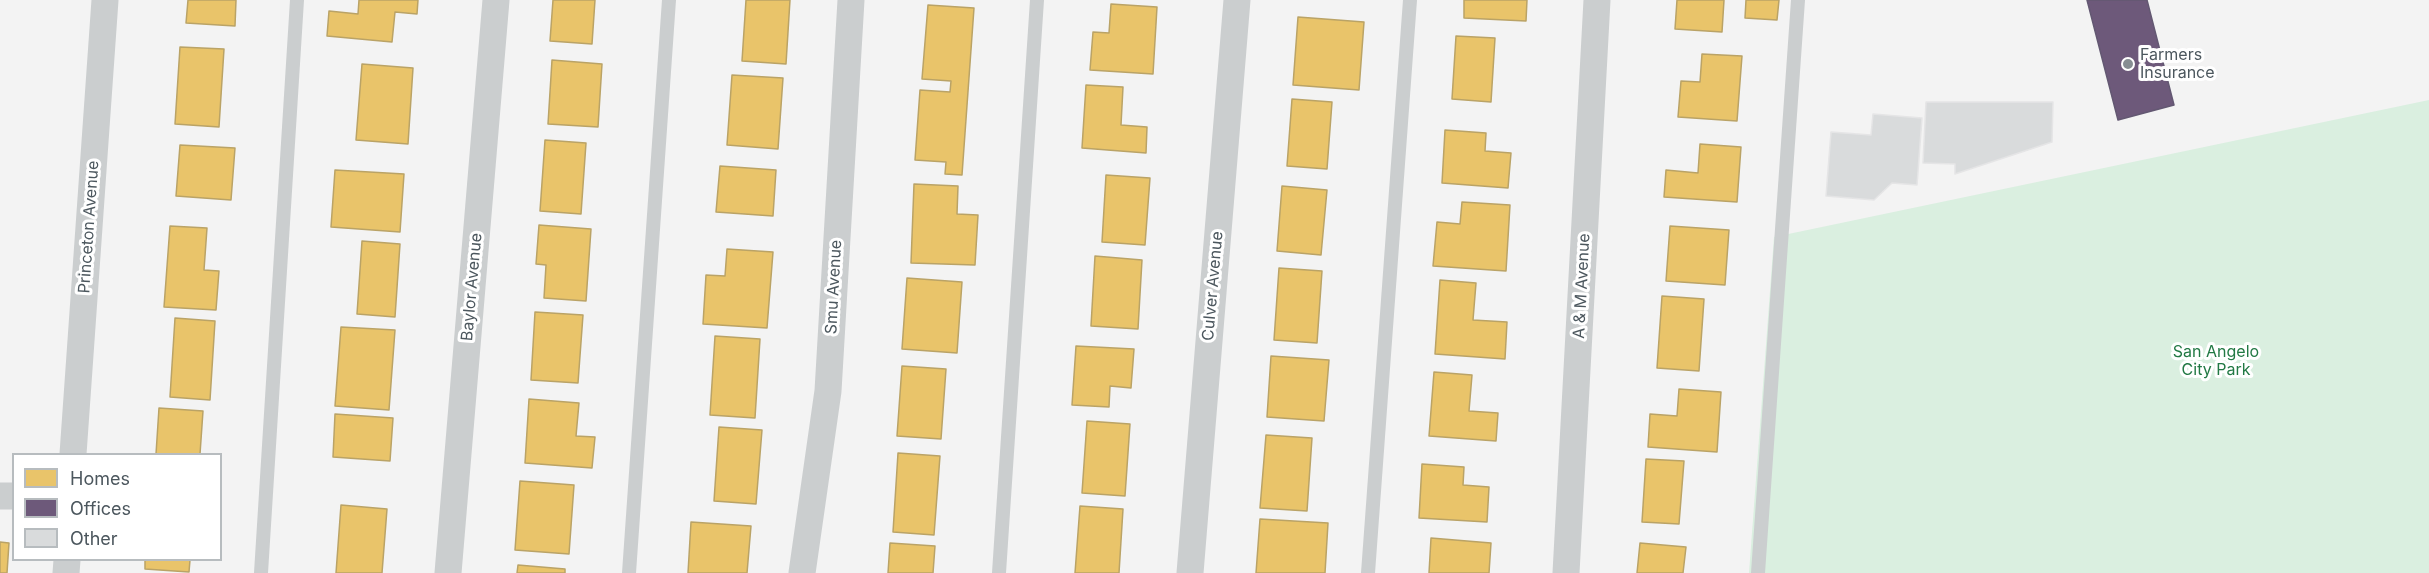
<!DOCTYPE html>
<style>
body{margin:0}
#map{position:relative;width:2429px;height:573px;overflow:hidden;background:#f3f3f3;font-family:Inter,sans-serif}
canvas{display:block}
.legend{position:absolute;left:12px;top:453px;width:210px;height:108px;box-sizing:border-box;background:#fff;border:2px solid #b7bcbf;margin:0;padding:8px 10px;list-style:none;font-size:18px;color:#4c575e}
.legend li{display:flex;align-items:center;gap:12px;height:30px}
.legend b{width:30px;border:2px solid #b7bcbf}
</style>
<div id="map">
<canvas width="2429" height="573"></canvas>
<ul class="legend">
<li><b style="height:16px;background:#e9c46a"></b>Homes</li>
<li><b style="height:16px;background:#6d597a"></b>Offices</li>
<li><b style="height:16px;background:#d9dbdc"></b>Other</li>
</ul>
</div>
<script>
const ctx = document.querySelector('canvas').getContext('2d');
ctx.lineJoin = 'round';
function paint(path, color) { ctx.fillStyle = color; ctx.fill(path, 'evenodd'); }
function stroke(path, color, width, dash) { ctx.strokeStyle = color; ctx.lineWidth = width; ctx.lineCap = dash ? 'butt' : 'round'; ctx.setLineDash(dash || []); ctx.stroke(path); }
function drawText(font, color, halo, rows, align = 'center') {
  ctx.font = font + ' Inter,sans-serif'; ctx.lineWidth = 6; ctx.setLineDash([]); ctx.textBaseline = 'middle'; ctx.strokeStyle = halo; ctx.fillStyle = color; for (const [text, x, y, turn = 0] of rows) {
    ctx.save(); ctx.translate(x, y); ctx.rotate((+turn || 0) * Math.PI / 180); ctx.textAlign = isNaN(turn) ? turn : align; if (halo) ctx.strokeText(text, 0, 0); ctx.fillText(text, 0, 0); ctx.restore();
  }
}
paint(new Path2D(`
 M2429 100V573H1749L1774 237Z`), '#daefe0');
const homes = new Path2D(`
 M188 0H236L235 26 186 23Z
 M359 0H418L417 14 395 12 392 42 327 36 329 11 358 14Z
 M553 0H595L592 44 550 41Z
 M746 0H790L786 64 742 61Z
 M1464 0H1527L1526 21 1464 18Z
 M1677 0H1724L1722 32 1675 29Z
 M1746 0H1779L1777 20 1745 18Z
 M1111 4 1157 7 1153 74 1090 70 1093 32 1109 33Z
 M928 5 974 8 962 175 945 174 946 162 915 160 920 90 950 92 951 81 922 79Z
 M1298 17 1364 22 1359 90 1293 85Z
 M1456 36 1495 38 1491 102 1452 99Z
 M180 47 224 49 219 127 175 124Z
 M1702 54 1742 56 1737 121 1678 117 1681 81 1700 82Z
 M552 60 602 64 598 127 548 124Z
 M362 64 413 68 408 144 356 140Z
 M732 75 783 78 778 149 727 145Z
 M1086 85 1123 87 1121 125 1147 127 1146 153 1082 148Z
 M1292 99 1332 102 1327 169 1287 166Z
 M1445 130 1486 133 1485 151 1511 153 1508 188 1442 183Z
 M545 140 586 143 581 214 540 211Z
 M1700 144 1741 147 1737 202 1664 197 1666 170 1698 173Z
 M180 145 235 148 231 200 176 196Z
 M720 166 776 170 773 216 716 212Z
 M335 170 404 174 400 232 331 227Z
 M1106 175 1150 178 1145 245 1102 242Z
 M914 184 958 186 957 214 978 215 975 265 911 263Z
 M1282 186 1327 190 1321 255 1277 251Z
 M1462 202 1510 205 1506 271 1433 266 1437 222 1460 224Z
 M539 225 591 229 586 301 544 298 546 265 536 264Z
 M170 226 207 228 204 270 219 271 216 310 164 307Z
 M1670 226 1729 230 1725 285 1666 281Z
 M362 241 400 244 395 317 357 314Z
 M727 249 773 252 767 328 703 324 706 275 725 276Z
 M1095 256 1142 260 1138 329 1091 326Z
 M1279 268 1322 271 1317 343 1274 340Z
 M907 278 962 282 957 353 902 349Z
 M1440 280 1476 283 1473 320 1507 322 1505 359 1435 354Z
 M1662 296 1704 299 1699 371 1657 368Z
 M535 312 583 315 578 383 531 380Z
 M175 318 215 321 210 400 170 397Z
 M341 327 395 330 389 410 335 406Z
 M715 336 760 339 755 418 710 415Z
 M1076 346 1134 349 1131 388 1110 386 1109 407 1072 405Z
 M1271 356 1329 360 1324 421 1267 417Z
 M902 366 946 369 941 439 897 436Z
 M1434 372 1472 375 1469 411 1498 413 1496 441 1429 436Z
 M1679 389 1721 392 1717 452 1648 447 1650 414 1677 416Z
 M529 399 579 403 576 436 595 437 592 468 525 463Z
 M159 408 203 411 200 454H156Z
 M335 414 393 418 390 461 333 457Z
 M1087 421 1130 424 1125 496 1082 493Z
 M719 427 762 430 756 504 714 501Z
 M1266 435 1312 438 1307 511 1260 508Z
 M898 453 940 456 934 535 893 532Z
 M1646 459 1684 461 1679 524 1642 522Z
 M1422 464 1464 467 1463 485 1489 487 1487 522 1419 518Z
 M520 481 574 485 569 554 515 550Z
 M341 505 387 509 382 573H336Z
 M1080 506 1123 509 1119 573H1075Z
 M1260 519 1328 523 1325 573H1256Z
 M691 522 751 526 747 573H688Z
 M1431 538 1491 543 1489 573H1429Z
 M0 542 9 543 7 573H0Z
 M890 543 935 546 933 573H888Z
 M1640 543 1686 547 1683 573H1637Z
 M145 560H190L189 572 145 569Z
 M518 565 565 569V573H517Z`);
paint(homes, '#e9c46a');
stroke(homes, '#baa366', 1.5);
const offices = new Path2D(`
 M2087 0H2147L2174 105 2118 120Z`);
paint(offices, '#6d597a');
stroke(offices, '#635872', 1.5);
const building = new Path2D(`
 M1926 102H2053L2052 142 1955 174V164L1923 163Z
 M1873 114 1922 118 1917 185 1892 183 1874 200 1826 196 1831 132 1871 135Z`);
paint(building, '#d9dbdc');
stroke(building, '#e5e5e6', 1.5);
stroke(new Path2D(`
 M261 573 297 0
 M629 573 669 0
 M999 573 1037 0
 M1368 573 1410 0
 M1758 573 1798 0`), '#cbcecf', 14);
stroke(new Path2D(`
 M73 454 105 0
 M0 496H14
 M66 573 67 560
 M448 573 496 0
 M802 573 828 391 851 0
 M1190 573 1237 0
 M1566 573 1597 0`), '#cbcecf', 27);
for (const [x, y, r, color] of [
 [2128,64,6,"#868e92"]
]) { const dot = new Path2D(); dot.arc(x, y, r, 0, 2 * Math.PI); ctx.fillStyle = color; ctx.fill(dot); stroke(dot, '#fff', 2); }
drawText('16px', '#4c575e', '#fff', [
 ["Farmers",2140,55],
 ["Insurance",2140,73]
], 'left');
drawText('16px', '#4c575e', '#fff', [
 ["Princeton Avenue",89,227,-86],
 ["Culver Avenue",1213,286,-85],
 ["A & M Avenue",1582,286,-87],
 ["Baylor Avenue",472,287,-85],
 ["Smu Avenue",834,287,-87]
]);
drawText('16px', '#227944', '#fff', [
 ["San Angelo",2216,352],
 ["City Park",2216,370]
]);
</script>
